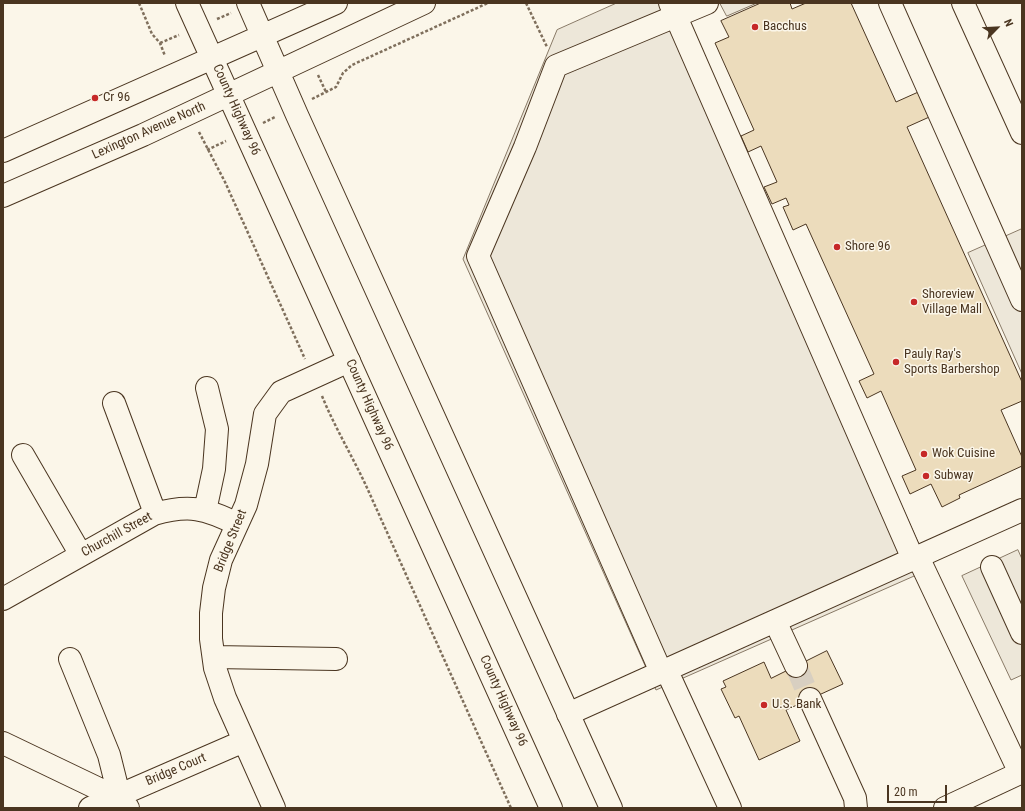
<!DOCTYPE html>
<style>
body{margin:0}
#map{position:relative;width:1025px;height:811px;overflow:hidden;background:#fbf6e9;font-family:"Roboto Condensed",sans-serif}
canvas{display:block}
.frame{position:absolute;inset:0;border:4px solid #4a3520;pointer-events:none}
.north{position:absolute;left:977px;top:8px;width:40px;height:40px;-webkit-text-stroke:3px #fbf6e9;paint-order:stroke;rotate:66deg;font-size:11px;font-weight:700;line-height:16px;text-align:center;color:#4a3520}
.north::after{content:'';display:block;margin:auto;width:14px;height:18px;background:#4a3520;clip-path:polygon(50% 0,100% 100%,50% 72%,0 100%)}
.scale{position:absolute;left:887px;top:785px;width:60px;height:18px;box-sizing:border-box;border:2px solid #4a3520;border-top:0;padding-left:5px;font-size:12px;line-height:14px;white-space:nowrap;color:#4a3520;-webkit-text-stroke:3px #fbf6e9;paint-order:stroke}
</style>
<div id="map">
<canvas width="1025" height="811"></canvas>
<div class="frame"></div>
<div class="north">N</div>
<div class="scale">20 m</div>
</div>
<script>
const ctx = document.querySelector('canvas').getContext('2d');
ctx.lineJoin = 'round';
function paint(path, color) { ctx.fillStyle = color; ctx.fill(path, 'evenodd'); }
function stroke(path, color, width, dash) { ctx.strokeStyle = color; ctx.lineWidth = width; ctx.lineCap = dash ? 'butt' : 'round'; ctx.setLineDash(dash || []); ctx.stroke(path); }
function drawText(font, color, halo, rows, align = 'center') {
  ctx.font = font + ' "Roboto Condensed",sans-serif'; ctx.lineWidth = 3; ctx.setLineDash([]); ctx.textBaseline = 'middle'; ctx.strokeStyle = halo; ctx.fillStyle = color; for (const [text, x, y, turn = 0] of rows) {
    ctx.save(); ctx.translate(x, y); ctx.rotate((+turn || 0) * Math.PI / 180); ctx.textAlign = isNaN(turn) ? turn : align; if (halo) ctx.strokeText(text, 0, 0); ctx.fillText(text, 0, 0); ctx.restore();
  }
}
const parking = new Path2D(`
 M617 3H677L930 569 656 690 463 259 557 30Z
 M720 3H757L727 16Z
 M1022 229V374L968 253Z
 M1018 550 1022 559V675L1011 680 962 576Z`);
paint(parking, '#ede7d9');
stroke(parking, '#887966', 1);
const building = new Path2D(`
 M761 3H790L792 9 806 3H851L896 102 925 89 936 114 907 127 1022 382V401L1001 410 1022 457V466L959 495 960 498 942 507 931 484 910 494 902 476 916 470 881 391 867 398 859 381 874 374 806 224 793 230 783 207 789 205 786 198 772 204 764 187 777 182 761 146 748 152 741 136 754 130 715 43 729 37 721 21Z
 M827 651 843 684 786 710 800 741 759 760 739 716 735 718 721 689 726 687 723 681 764 662 771 678Z`);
paint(building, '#ecdcbc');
stroke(building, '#4a3520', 1);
stroke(new Path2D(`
 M796 666 810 699`), '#d8cfc1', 22, [22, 11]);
const minor = new Path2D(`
 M670 3 913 559
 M890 3 1022 300
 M963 3 1022 133
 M114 403 155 513
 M23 455 81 555
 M205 511 214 469 217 429 207 388
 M918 557 1020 773
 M992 567 1022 633
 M3 599 154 514C189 504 205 508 237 524
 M775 621 796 666
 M214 657 336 659
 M70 659 109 755 119 795 128 808
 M666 669 730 808
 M661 672 478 256 525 147 556 66 707 3
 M810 699 855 798 856 808
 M568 714 1022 510
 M3 743 99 789 108 799
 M90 808 244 741
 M274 808 225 698 215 668 211 639V613L214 588 221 560 246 505 257 464 265 414 281 392 349 361
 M945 808 1022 772`);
const major = new Path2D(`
 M187 3 551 808
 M248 3 297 115 611 808
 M3 151 336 3
 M3 196 143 135 424 3`);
stroke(minor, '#4a3520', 24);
stroke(major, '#4a3520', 24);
stroke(new Path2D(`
 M139 3 152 34 160 43 165 56
 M526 3 547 47
 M217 19 231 13
 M160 43 179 35
 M318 75 326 92
 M312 99 336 87 343 73 352 65 488 3
 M263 123 275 117
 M199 132 225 182 305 359
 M207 150 226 141
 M322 396C335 428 354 459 368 490L511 808`), '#7f6f5c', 2.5, [3, 2]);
stroke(minor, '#fbf6e9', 22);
stroke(major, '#fbf6e9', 22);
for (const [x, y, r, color] of [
 [755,27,4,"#c62828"],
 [95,98,4,"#c62828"],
 [837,247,4,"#c62828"],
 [914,302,4,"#c62828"],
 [896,362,4,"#c62828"],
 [924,454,4,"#c62828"],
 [926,476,4,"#c62828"],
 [764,705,4,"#c62828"]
]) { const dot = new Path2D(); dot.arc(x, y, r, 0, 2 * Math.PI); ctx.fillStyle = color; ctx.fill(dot); stroke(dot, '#fbf6e9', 1.5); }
drawText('13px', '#4a3520', '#fbf6e9', [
 ["Bacchus",763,27],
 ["Cr 96",103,98],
 ["Shore 96",845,247],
 ["Shoreview",922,295],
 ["Village Mall",922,310],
 ["Pauly Ray's",904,355],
 ["Sports Barbershop",904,370],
 ["Wok Cuisine",932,454],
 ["Subway",934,476],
 ["U.S. Bank",772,705]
], 'left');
drawText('13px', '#4a3520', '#fbf6e9', [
 ["County Highway 96",236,110,66],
 ["Lexington Avenue North",149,131,-24],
 ["County Highway 96",369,405,66],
 ["Churchill Street",117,535,-29],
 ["Bridge Street",231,541,-68],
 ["County Highway 96",503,701,66],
 ["Bridge Court",176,770,-23]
]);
</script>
